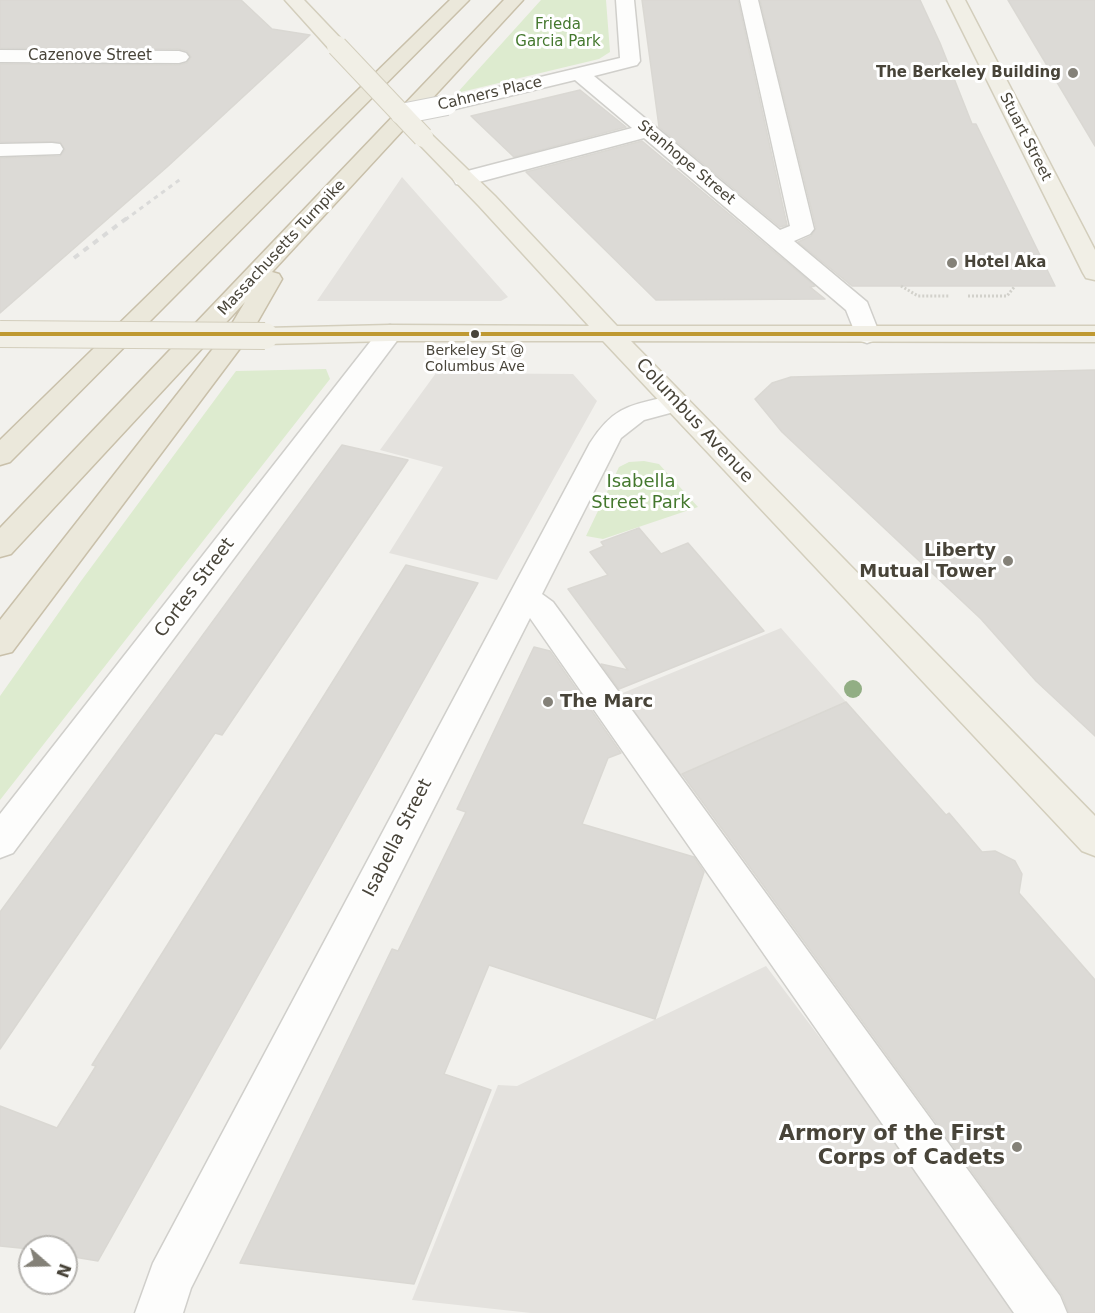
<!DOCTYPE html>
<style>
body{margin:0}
#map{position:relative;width:1095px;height:1313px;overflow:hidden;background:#f2f1ed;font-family:"DejaVu Sans",sans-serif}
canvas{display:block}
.north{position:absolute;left:18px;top:1235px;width:60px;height:60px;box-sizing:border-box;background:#fff;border:2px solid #b6b4b0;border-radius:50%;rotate:110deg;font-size:16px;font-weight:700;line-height:24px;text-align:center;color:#484439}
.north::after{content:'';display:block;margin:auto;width:21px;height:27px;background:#848178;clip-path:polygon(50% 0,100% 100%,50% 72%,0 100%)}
</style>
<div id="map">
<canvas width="1095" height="1313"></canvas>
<div class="north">N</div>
</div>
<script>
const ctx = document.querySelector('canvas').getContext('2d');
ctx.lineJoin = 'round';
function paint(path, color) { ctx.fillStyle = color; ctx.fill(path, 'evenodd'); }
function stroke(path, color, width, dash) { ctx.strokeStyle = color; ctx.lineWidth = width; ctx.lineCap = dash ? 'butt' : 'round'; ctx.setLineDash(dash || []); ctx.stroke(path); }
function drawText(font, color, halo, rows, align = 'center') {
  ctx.font = font + ' "DejaVu Sans",sans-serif'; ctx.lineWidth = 6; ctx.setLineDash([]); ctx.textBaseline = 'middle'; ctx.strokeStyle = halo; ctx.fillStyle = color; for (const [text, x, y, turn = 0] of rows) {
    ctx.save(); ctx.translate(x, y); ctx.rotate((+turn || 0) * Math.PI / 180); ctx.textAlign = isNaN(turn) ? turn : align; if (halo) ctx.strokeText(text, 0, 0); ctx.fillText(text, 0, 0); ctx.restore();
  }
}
paint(new Path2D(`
 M541 0H606L610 52 599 59 457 93Z
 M326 369 330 379 0 800V696L81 581 236 371Z
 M644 461 659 464 698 507 603 539 586 536 619 467 629 462Z`), '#ddebcf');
paint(new Path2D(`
 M402 177 508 297 501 301H317Z
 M436 373 573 374 597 401 497 580 389 553 443 467 380 450Z
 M781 628 846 702 672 779 613 697Z
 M766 966 1024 1309V1313H531L412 1300 498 1085 517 1086Z`), '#e4e2de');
const building = new Path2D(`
 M0 0H241L272 29 310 35 167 167 0 313V158L60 156 65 150 60 142H0V64L179 65 187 63 191 57 187 51 179 49 0 48Z
 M642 0H738L787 225 780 227 659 127Z
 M760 0H920L940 43 972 124H976L1055 286H852L798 242 811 236 816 228Z
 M1008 0H1095V146Z
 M580 90 626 127 514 157 471 116Z
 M642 141 815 286 810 287 825 299 656 300 526 172Z
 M1095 370V736L1036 681 981 619 782 432 755 399 772 383 791 377Z
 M342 445 408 460 222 735 215 733 0 1049V912Z
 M639 528 661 554 688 543 764 631 619 689 601 664 628 670 568 589 608 575 590 552 604 546 601 542Z
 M406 565 478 583 98 1261 74 1257 73 1254 66 1253V1247H30V1249L0 1246V1106L57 1128 96 1066 92 1065Z
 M534 647 550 651 621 753 608 758 582 824 694 857 704 872 655 1019 489 965 444 1074 491 1090 414 1284 240 1263 392 949 398 951 466 812 457 809Z
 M846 702 946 815 949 813 982 852 995 851 1015 861 1022 874 1019 893 1095 980V1313H1069L1062 1295 682 774Z`);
paint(building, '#dcdad6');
stroke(building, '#dad8d3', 1.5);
const minor = new Path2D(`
 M616 0H634L640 61 637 65 594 76 780 230 790 226 740 0H758L814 229 810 234 794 241 867 302 880 335 876 340 867 343 858 340 846 310 644 138 464 186 456 184 453 179 456 174 632 128 575 80 447 111 440 109 437 105 440 101 620 58Z
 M0 50 179 51 186 53 189 57 186 61 179 63 0 62Z
 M52 143 60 144 63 149 60 154 0 156V144Z
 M390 325 399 328 403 333 399 338 13 853 0 858V814L381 328Z
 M675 395 685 397 689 403 685 409 644 420 621 438 542 594 553 602 1060 1296 1067 1313H1014L530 618 191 1288 183 1313H135L153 1263 590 443C615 404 633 405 675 395Z`);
const major = new Path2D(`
 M285 0H304L344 42 347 46 344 50H330Z
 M947 0H965L1095 250V280L1086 278 1083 273Z
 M423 131 430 133 495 196 617 326H1095V342L631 341 1095 816V856L1082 851 603 341H390L265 344 256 341 252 336 256 331 265 328 390 325 589 326 479 206 416 141 412 137 416 133Z`);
const highway = new Path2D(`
 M450 0H469L10 462 0 465V440Z
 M504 0H523L272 272 279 274 282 279 250 335 12 652 0 655V620L230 327 245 302 11 554 0 557V528Z`);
stroke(minor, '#d0cfcb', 3);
stroke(major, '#d3cebc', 3);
stroke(highway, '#c9c0aa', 3);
stroke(new Path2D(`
 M901 286 918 296H950
 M968 296H1007L1015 286`), '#d2d1cb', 3, [2, 2]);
paint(minor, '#fdfdfc');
paint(major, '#f1efe6');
paint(highway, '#ebe8db');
stroke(new Path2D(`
 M125 220 182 178`), '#dadad9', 3, [4.5, 4.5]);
stroke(new Path2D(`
 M74 258 127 218
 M0 327 6 321`), '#dadad9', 4, [6, 6]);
const minorBridge = new Path2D(`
 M401 114 447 105`);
const majorBridgeFar1 = new Path2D(`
 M337 46 423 137`);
const majorBridge = new Path2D(`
 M0 334 265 336`);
stroke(minorBridge, '#d0cfcb', 22, []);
stroke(majorBridgeFar1, '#d3cebc', 22, []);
stroke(majorBridge, '#d3cebc', 28, []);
stroke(minorBridge, '#fdfdfc', 20);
stroke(majorBridgeFar1, '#f1efe6', 20);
stroke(majorBridge, '#f1efe6', 26);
paint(new Path2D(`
 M0 332H1095V336H0Z`), '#bf9931');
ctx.fillStyle = '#92ae84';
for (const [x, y] of [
 [853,689]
]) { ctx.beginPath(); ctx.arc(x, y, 9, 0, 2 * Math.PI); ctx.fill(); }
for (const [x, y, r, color] of [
 [1073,73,6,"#848178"],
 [952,263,6,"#848178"],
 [475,334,5,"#484439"],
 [1008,561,6,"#848178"],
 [548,702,6,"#848178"],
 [1017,1147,6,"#848178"]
]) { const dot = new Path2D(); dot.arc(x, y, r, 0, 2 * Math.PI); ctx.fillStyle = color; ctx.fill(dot); stroke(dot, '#fff', 2); }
drawText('14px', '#484439', '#fff', [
 ["Berkeley St @",475,351],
 ["Columbus Ave",475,367]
]);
drawText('15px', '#44782e', '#fff', [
 ["Frieda",558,25],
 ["Garcia Park",558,42]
]);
drawText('15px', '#484439', '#fff', [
 ["Cazenove Street",90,56],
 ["Cahners Place",490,94,-13],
 ["Stuart Street",1025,137,63],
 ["Stanhope Street",686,163,40],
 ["Massachusetts Turnpike",282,248,-47]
]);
drawText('bold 15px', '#484439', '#fff', [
 ["The Berkeley Building",1061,73],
 ["Hotel Aka",964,263,"left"]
], 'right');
drawText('18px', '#484439', '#fff', [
 ["Columbus Avenue",694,421,47],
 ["Cortes Street",195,588,-53],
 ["Isabella Street",398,838,-63]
]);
drawText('18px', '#44782e', '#fff', [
 ["Isabella",641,482],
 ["Street Park",641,503]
]);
drawText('bold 18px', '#484439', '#fff', [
 ["Liberty",996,551],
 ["Mutual Tower",996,572],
 ["The Marc",560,702,"left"]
], 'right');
drawText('bold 21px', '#484439', '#fff', [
 ["Armory of the First",1005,1135],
 ["Corps of Cadets",1005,1159]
], 'right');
</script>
